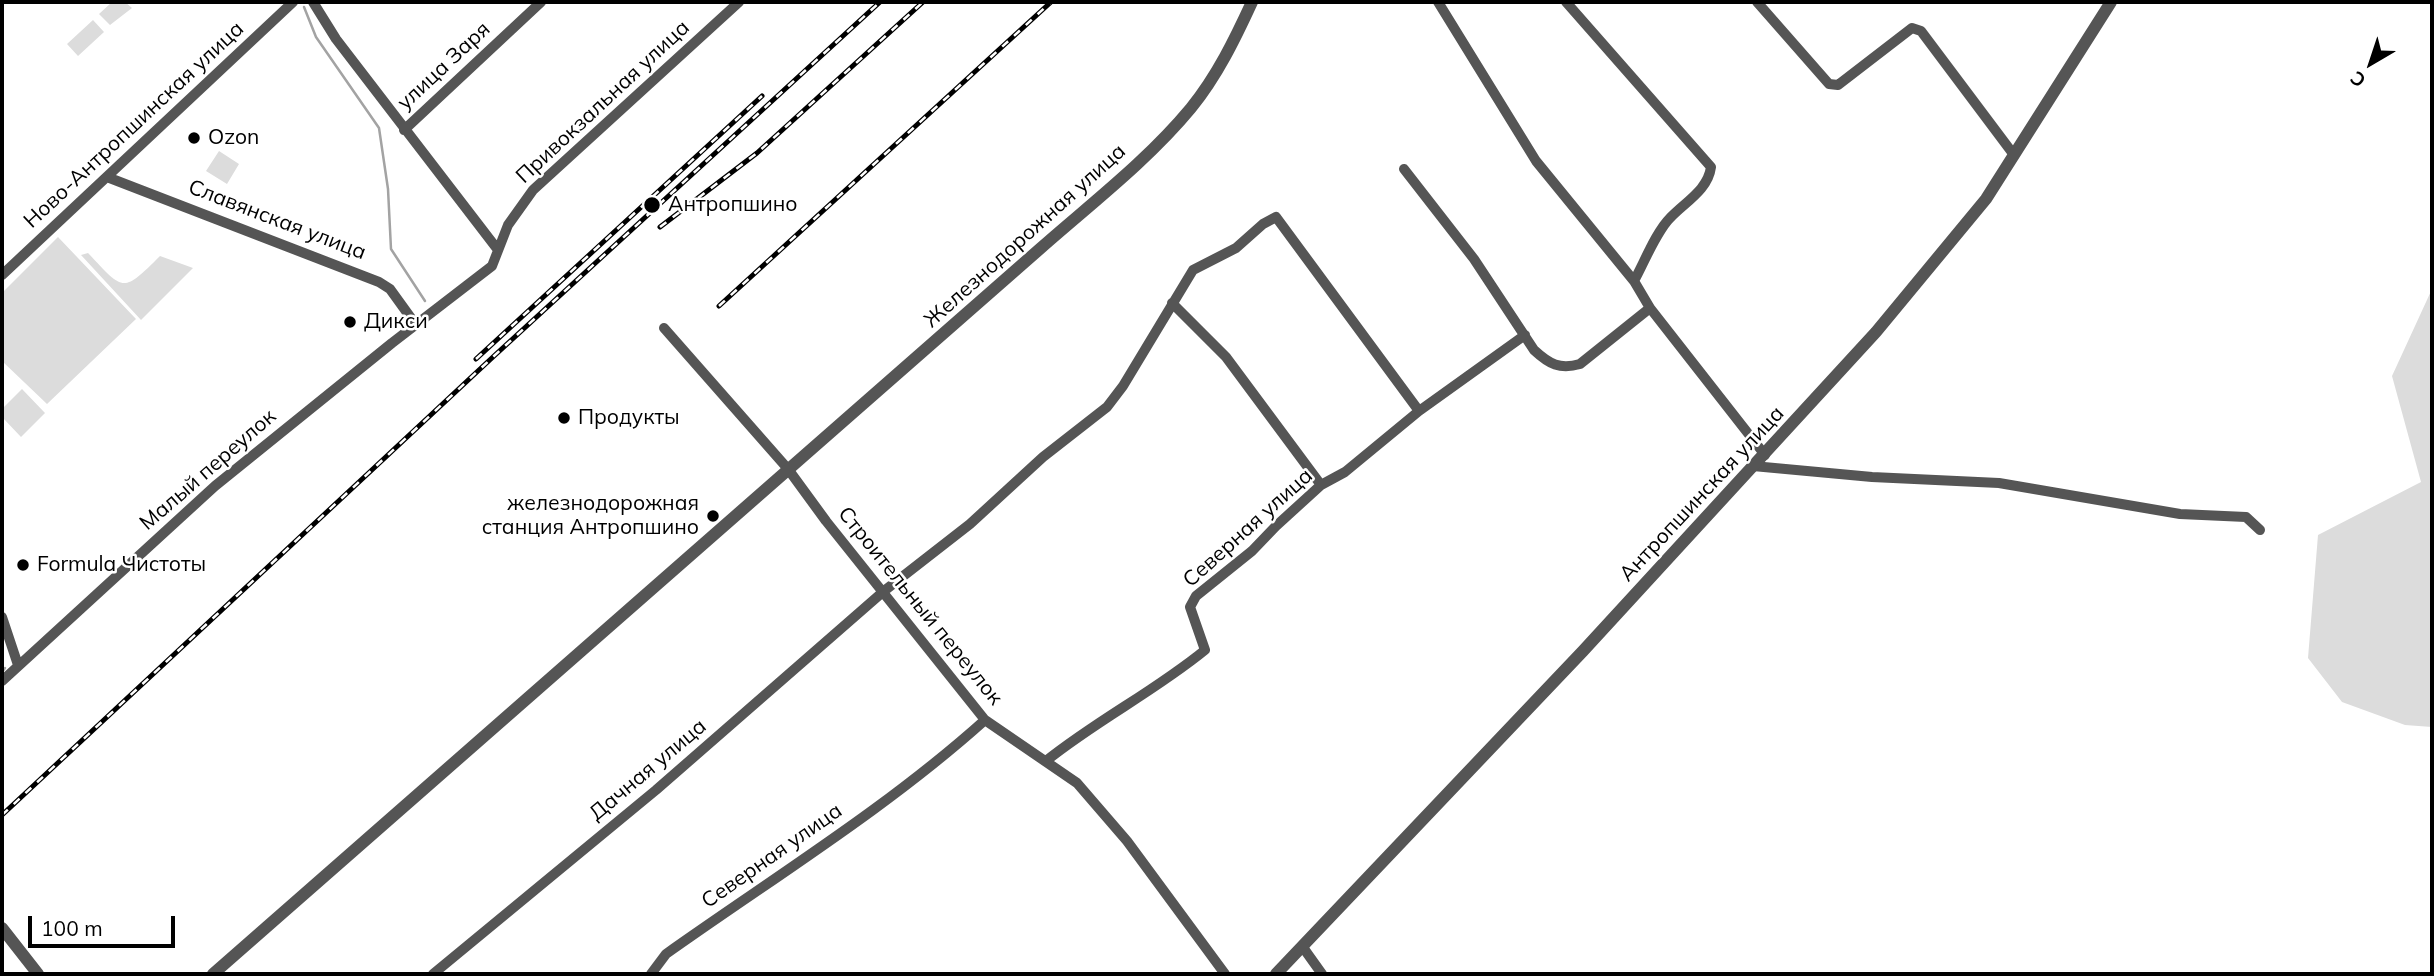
<!DOCTYPE html>
<meta charset="utf-8">
<style>
body{margin:0}
#map{position:relative;width:2434px;height:976px;overflow:hidden;background:#fff;font-family:Mulish,sans-serif}
canvas{display:block}
.frame{position:absolute;inset:0;border:4px solid #000;pointer-events:none}
.north{position:absolute;left:2336px;top:28px;width:70px;height:70px;-webkit-text-stroke:5px #fff;paint-order:stroke;rotate:219deg;font-size:19px;font-weight:700;line-height:28px;text-align:center;color:#000}
.north::after{content:'';display:block;margin:auto;width:24px;height:32px;background:#000;clip-path:polygon(50% 0,100% 100%,50% 72%,0 100%)}
.scale{position:absolute;left:28px;top:916px;width:147px;height:32px;box-sizing:border-box;border:4px solid #000;border-top:0;padding-left:9px;font-size:21px;line-height:24px;white-space:nowrap;color:#000;-webkit-text-stroke:5px #fff;paint-order:stroke}
</style>
<div id="map">
<canvas width="2434" height="976"></canvas>
<div class="frame"></div>
<div class="north">С</div>
<div class="scale">100 m</div>
</div>
<script>
const ctx = document.querySelector('canvas').getContext('2d');
ctx.lineJoin = 'round';
function paint(path, color) { ctx.fillStyle = color; ctx.fill(path, 'evenodd'); }
function stroke(path, color, width, dash) { ctx.strokeStyle = color; ctx.lineWidth = width; ctx.lineCap = dash ? 'butt' : 'round'; ctx.setLineDash(dash || []); ctx.stroke(path); }
function drawText(font, color, halo, rows, align = 'center') {
  ctx.font = font + ' Mulish,sans-serif'; ctx.lineWidth = 5; ctx.setLineDash([]); ctx.textBaseline = 'middle'; ctx.strokeStyle = halo; ctx.fillStyle = color; for (const [text, x, y, turn = 0] of rows) {
    ctx.save(); ctx.translate(x, y); ctx.rotate((+turn || 0) * Math.PI / 180); ctx.textAlign = isNaN(turn) ? turn : align; if (halo) ctx.strokeText(text, 0, 0); ctx.fillText(text, 0, 0); ctx.restore();
  }
}
paint(new Path2D(`
 M112 2H125L132 8 110 25 99 14Z
 M93 20 104 32 78 56 67 44Z
 M219 151 239 164 227 184 206 171Z
 M58 237 136 319 47 404 2 361V293Z
 M88 253C124 291 122 294 160 256L193 268 141 320 81 255Z
 M2432 289V727L2405 725 2342 702 2308 658 2318 535 2421 482 2392 376Z
 M22 389 45 413 21 437 2 417V409Z`), '#dcdcdc');
stroke(new Path2D(`
 M304 7 316 37 379 128 388 189 391 249 425 301
 M2 672 5 668`), '#a3a3a3', 2.5);
stroke(new Path2D(`
 M313 2 336 39 498 250
 M1438 2 1536 161 1634 281 1650 308 1765 455
 M1566 2 1711 167C1708 190 1685 202 1670 218 1656 232 1644 263 1634 281
 M1757 2 1829 84 1838 85 1912 28 1921 31 2014 155
 M404 130 541 2
 M1404 169 1474 259 1534 350C1549 364 1560 370 1580 364L1650 308
 M107 177 379 282 390 289 416 325
 M2 275 293 2
 M1172 303 1226 357 1321 485
 M664 328 788 469 826 521 985 720 1077 783 1127 841 1225 974
 M1753 466 1872 477 1999 483 2180 514 2246 517 2260 530
 M2 617 18 665
 M2 681 215 486 392 343 492 266 508 225 533 190 739 2
 M1046 761C1097 720 1155 691 1205 650L1190 607 1196 596 1252 551 1276 526 1321 485 1345 472 1419 411 1525 335
 M1302 946 1322 974
 M433 974 656 790 884 591 970 524 1043 457 1107 407 1123 386 1193 270 1236 248 1263 224 1276 217 1419 411
 M651 974 666 954C773 878 887 808 985 720`), '#555', 10);
stroke(new Path2D(`
 M2 928 38 974
 M213 974 1042 247C1092 203 1148 160 1191 108 1217 76 1235 39 1252 2
 M1276 974 1583 651 1876 332 1986 199 2111 2`), '#555', 12);
const rail = new Path2D(`
 M660 227 757 153 923 2
 M719 306 1051 2
 M476 359 762 96
 M2 815 494 356 880 2`);
stroke(rail, '#000', 5);
stroke(rail, '#fff', 2.5, [8]);
for (const [x, y, r, color] of [
 [194,138,7,"#000"],
 [652,205,9,"#000"],
 [350,322,7,"#000"],
 [564,418,7,"#000"],
 [713,516,7,"#000"],
 [23,565,7,"#000"]
]) { const dot = new Path2D(); dot.arc(x, y, r, 0, 2 * Math.PI); ctx.fillStyle = color; ctx.fill(dot); stroke(dot, '#fff', 2.5); }
drawText('21px', '#000', '#fff', [
 ["улица Заря",444,66,-43],
 ["Привокзальная улица",603,102,-43],
 ["Ново-Антропшинская улица",134,125,-43],
 ["Славянская улица",277,220,21],
 ["Железнодорожная улица",1025,236,-42],
 ["Малый переулок",208,470,-41],
 ["Антропшинская улица",1702,494,-47],
 ["Северная улица",1248,528,-42],
 ["Строительный переулок",920,606,51],
 ["Дачная улица",648,770,-40],
 ["Северная улица",772,856,-35]
]);
drawText('21px', '#000', '#fff', [
 ["Ozon",208,138],
 ["Антропшино",668,205],
 ["Дикси",364,322],
 ["Продукты",578,418],
 ["железнодорожная",699,504,"right"],
 ["станция Антропшино",699,528,"right"],
 ["Formula Чистоты",37,565]
], 'left');
</script>
